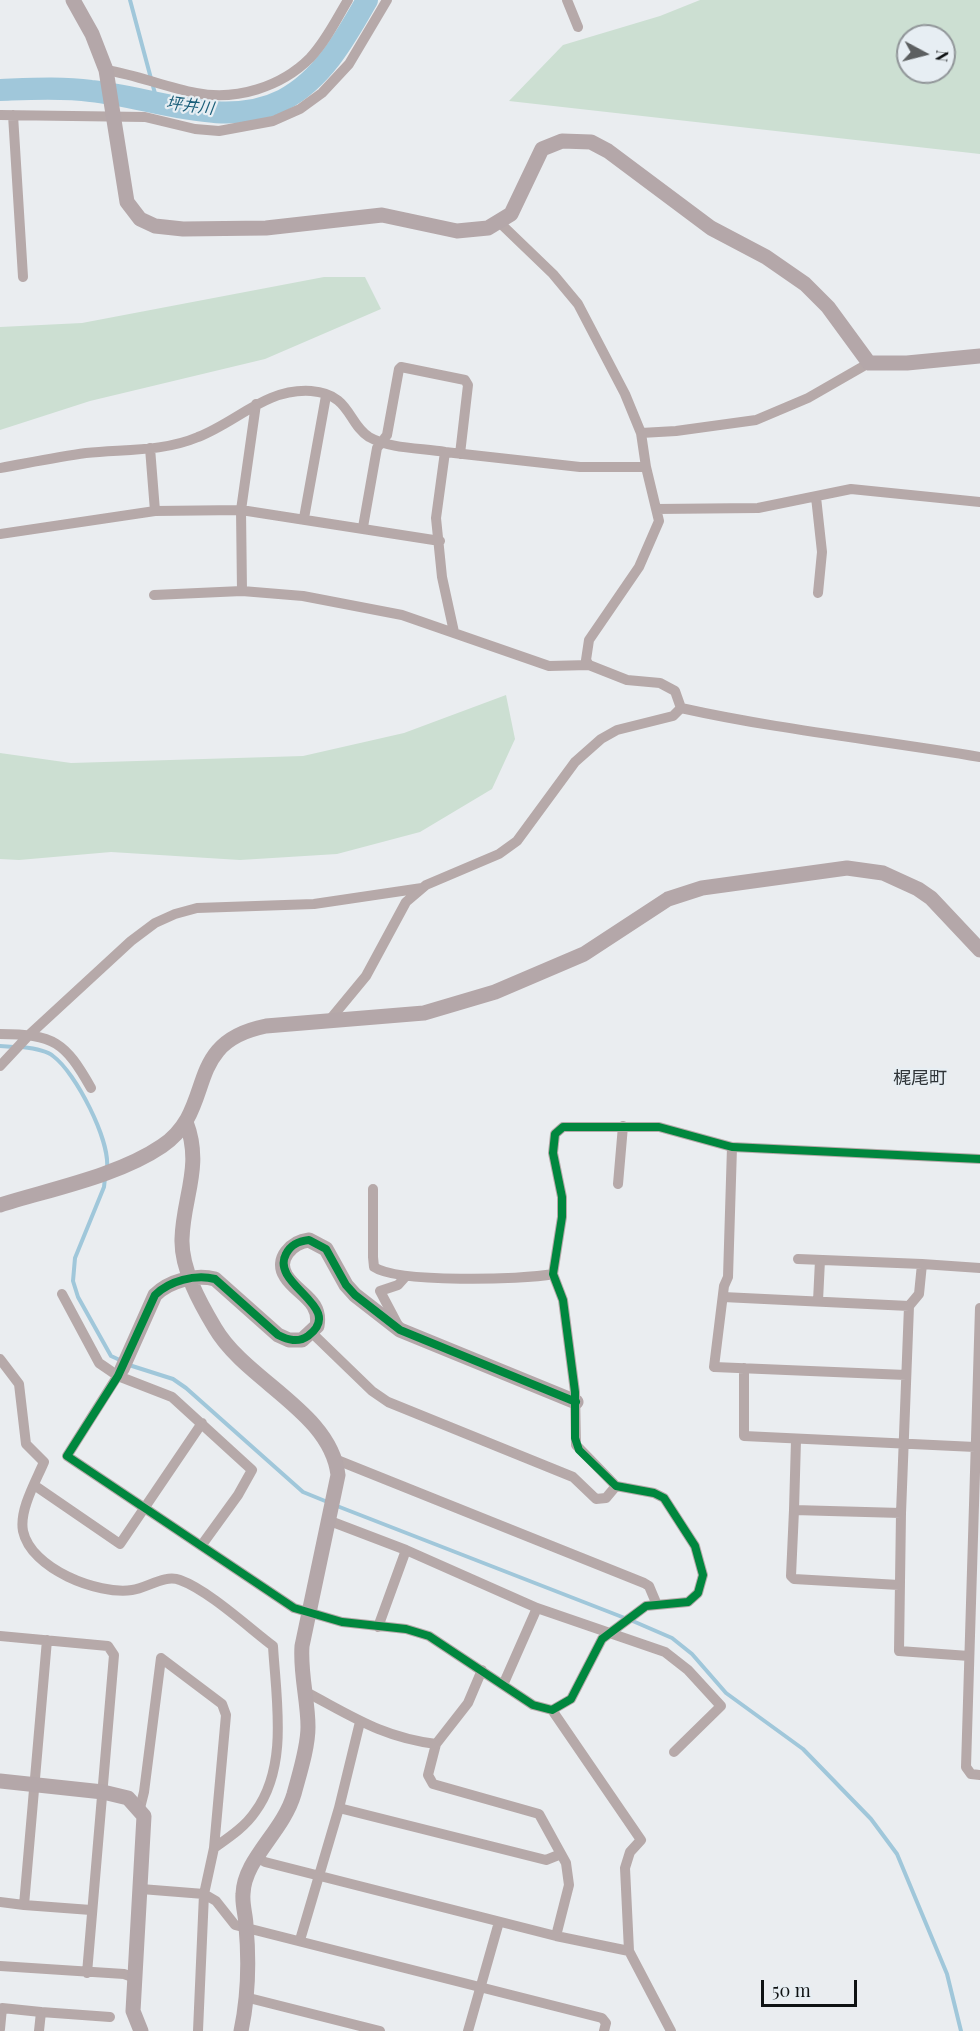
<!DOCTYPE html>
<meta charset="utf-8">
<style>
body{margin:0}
#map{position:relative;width:980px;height:2031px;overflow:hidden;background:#eaedf0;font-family:"Playfair Display",serif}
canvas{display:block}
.north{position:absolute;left:896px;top:24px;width:60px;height:60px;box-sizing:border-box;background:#e7eef3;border:2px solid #919699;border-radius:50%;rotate:97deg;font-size:16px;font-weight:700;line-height:24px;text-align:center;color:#0f1213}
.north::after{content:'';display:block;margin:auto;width:21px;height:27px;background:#5c5f60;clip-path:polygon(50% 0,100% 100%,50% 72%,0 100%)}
.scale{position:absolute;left:761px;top:1980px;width:96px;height:27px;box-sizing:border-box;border:3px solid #0f1213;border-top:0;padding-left:8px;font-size:18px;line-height:21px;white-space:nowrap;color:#0f1213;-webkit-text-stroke:4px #e7eef3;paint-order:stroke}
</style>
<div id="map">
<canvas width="980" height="2031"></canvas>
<div class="north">N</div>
<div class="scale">50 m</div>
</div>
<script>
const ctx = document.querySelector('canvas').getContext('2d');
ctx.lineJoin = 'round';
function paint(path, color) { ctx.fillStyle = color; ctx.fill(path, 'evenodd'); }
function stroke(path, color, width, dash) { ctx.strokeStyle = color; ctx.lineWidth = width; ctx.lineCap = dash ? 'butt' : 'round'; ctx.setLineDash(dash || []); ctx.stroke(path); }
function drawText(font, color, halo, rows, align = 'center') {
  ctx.font = font + ' "Playfair Display","Noto Sans JP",serif'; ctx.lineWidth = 4.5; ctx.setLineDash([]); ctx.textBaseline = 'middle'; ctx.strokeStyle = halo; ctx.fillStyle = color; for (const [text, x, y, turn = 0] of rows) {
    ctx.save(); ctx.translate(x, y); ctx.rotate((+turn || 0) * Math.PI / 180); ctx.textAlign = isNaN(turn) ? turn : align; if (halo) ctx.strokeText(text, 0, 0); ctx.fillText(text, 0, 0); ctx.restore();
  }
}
paint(new Path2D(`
 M700 0H980V154L509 101 563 45 660 16ZM908 36H944V72H908Z
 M324 277H365L381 309 265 359 90 401 0 430V327L82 323Z
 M506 695 515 739 492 789 420 832 337 854 240 860 111 852 19 860 0 859V753L71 763 303 756 404 733Z`), '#ccdfd2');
stroke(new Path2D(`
 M130 0 157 101
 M0 1046 14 1047
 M22 1047C31 1048 46 1050 53 1056 76 1073 110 1140 107 1168
 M105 1178 104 1187 75 1258 73 1281 78 1297 111 1356 122 1361
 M129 1365 173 1379 186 1388 303 1492 330 1503
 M337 1506 635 1622 672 1638 692 1654 726 1693 803 1749 871 1819 897 1854 947 1974 961 2031`), '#a0c7da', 4);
stroke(new Path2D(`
 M0 90C29 89 62 87 91 91 152 97 224 130 283 100 323 79 346 37 367 0`), '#a0c7da', 22);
stroke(new Path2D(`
 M567 0 578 27
 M106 70C137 75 165 87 196 93 236 101 281 87 310 58 326 41 336 20 348 0
 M0 115 145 117 195 129 219 131 273 121 300 109 322 93 349 64 387 0
 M13 115 23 277
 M500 223 553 274 578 304 625 394 641 433 646 467 659 521 639 567 589 640 586 660 589 665
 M641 433 676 431 756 420 808 398 869 363
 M150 448 155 511
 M0 468C28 463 57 457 86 453 123 449 163 452 198 437 237 422 266 388 311 391 351 394 347 423 369 437 390 449 422 448 445 452
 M816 497 822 552 818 593
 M656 509 758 508 851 489 980 502
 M304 518 326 396
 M363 527 377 448 387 435 399 369 401 367 465 380 468 385 460 454
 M0 534 155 511 241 510 440 541
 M242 591 241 510 256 404
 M154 595 242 591 303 596 402 615 549 666 589 665 627 680 660 683 675 691 681 708 673 716 617 730 601 739 575 762 517 841 499 854 426 885 406 902 366 976 328 1022
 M454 632 442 577 436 518 445 452 580 467H646
 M681 708C780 730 880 740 980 757
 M0 1034C54 1034 65 1042 91 1088
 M0 1066 29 1035 131 941 155 923 175 914 197 908 314 904 422 888
 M732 1147 728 1277 724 1286 714 1367 906 1375
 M618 1184 623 1126
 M373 1189V1257L374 1267C397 1283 522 1280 553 1274
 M798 1259 922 1264
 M62 1294 99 1363 118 1376 172 1397 252 1470 238 1495 201 1546
 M723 1297 909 1306
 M818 1301 820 1260
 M980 1308 966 1767 971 1774 980 1775
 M399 1327 380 1291 398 1285 406 1276
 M312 1333 372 1391 388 1402 573 1477 596 1499 606 1498 616 1486
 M0 1359 19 1384 26 1444 44 1462C36 1481 19 1510 23 1531 31 1569 98 1595 132 1590 147 1588 165 1574 180 1580 208 1590 248 1627 273 1646 276 1699 289 1766 255 1812 245 1827 228 1838 214 1848
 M744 1368V1436L975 1447
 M122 1369 67 1456 294 1608 342 1622 406 1629 429 1636 533 1705 552 1710 571 1699 602 1639 646 1606 688 1602 698 1593 703 1575 695 1546 664 1498 654 1493 616 1486 576 1445 575 1392 563 1300 553 1274 562 1217V1197L553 1153 555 1134 563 1127H659L732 1147 980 1159
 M337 1460 644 1583 649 1586 657 1605
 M34 1485 120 1544 202 1423
 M794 1510 796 1440
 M901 1513 909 1306 919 1294 922 1264 980 1268
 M330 1521 406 1550 537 1608 665 1652 688 1670 721 1706 674 1752
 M899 1585 794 1579 791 1576 794 1510 901 1513 899 1651 969 1656
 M378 1627 406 1550
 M0 1636 108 1646 114 1655 87 1973
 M482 1670 468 1703 436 1744 428 1775 433 1784 539 1814 566 1863 569 1885 556 1936
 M503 1685 537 1608
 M304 1691C352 1716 381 1737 436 1744
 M552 1710 641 1840 630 1852 625 1868 629 1951 671 2031
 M360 1722 339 1808 546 1860 561 1854
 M140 1808 144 1792 161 1658 222 1704 226 1715 214 1848 204 1894 198 2031
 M256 1857 265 1862 556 1936 629 1951
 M141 1889 204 1894 216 1901 235 1925 602 2018 606 2023 604 2031
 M0 1902 24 1905 47 1640
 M24 1905 91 1910
 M300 1940 339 1808
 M0 1966 124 1974 135 1978
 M245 1997 380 2031
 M0 2029 2 2008 41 2012
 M39 2031 41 2012 110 2017
 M468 2031 499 1922`), '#b6a9a9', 10);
stroke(new Path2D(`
 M73 0 92 34 106 70 127 202 140 219 155 226 183 229 266 228 382 215 457 231 488 228 511 214 542 149 562 141 591 142 608 151 711 228 766 257 805 284 828 307 869 363H907L980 356
 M186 1122C203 1166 183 1197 182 1239 181 1269 200 1303 215 1328 246 1381 331 1412 338 1475L302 1646C300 1674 308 1700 308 1727 308 1748 299 1775 294 1794 283 1832 244 1859 243 1894 242 1905 246 1916 246 1926 249 1959 248 1998 241 2031
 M0 1205C51 1189 118 1176 162 1146 218 1108 181 1043 266 1026L424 1013 495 992 584 954 668 899 702 888 847 868 883 873 918 889 931 898 980 950
 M122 1369 155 1295C169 1281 195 1274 215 1279L278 1335 289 1340H302L317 1326C322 1300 297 1294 286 1276 275 1259 292 1242 309 1240L326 1249 346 1285 355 1295 400 1330 576 1402
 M0 1781 103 1792 128 1798 144 1816 133 2011 141 2031`), '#b4a7a9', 15);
stroke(new Path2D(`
 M576 1402 400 1330 355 1295 346 1285 326 1249 309 1240C299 1241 291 1244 286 1254 269 1285 347 1307 308 1336 298 1343 288 1340 278 1335L215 1279C195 1274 169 1281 155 1295L118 1376 67 1456 294 1608 342 1622 406 1629 429 1636 533 1705 552 1710 571 1699 602 1639 646 1606 688 1602 698 1593 703 1575 695 1546 664 1498 654 1493 616 1486 579 1450 575 1438V1392L563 1300 553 1274 562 1217V1197L553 1153 555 1134 563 1127H659L732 1147 980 1159`), '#00873e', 8);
drawText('italic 16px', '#1b5f7a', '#e7eef3', [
 ["坪井川",190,106,7]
]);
drawText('18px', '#2f3438', '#e7eef3', [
 ["梶尾町",920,1078]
]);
</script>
